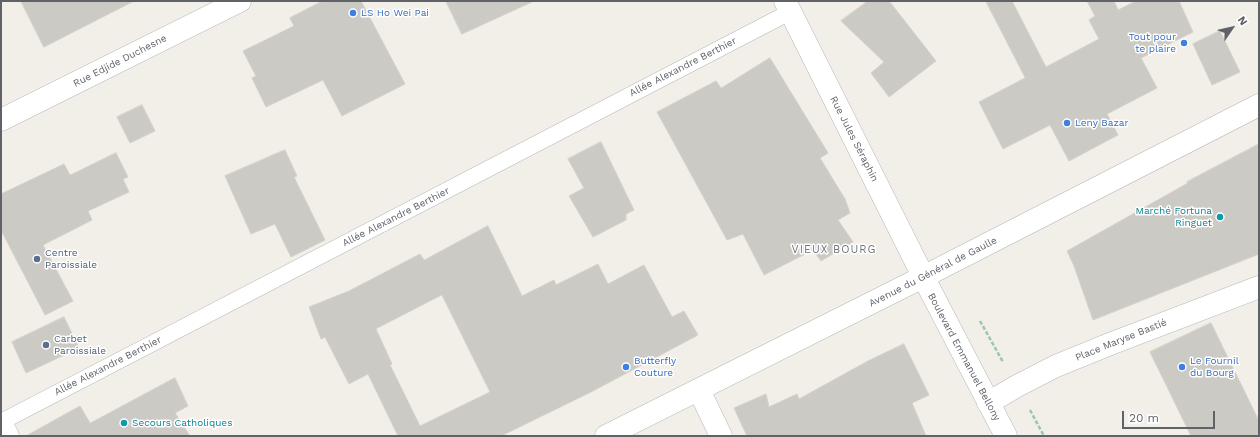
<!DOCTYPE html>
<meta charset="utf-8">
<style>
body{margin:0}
#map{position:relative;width:1260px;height:437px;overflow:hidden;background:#f1efe8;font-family:"Work Sans",sans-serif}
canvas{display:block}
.frame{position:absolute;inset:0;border:2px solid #5f6368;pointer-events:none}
.north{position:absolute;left:1212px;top:8px;width:40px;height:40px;-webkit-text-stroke:3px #fff;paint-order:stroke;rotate:56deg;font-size:11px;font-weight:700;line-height:16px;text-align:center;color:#5f6368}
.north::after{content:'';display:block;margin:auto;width:14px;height:18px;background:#5f6368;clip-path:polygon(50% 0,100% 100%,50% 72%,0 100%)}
.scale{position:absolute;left:1122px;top:411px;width:93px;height:18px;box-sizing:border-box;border:2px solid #5f6368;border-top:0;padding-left:5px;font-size:12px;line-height:14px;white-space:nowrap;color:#5f6368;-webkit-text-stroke:3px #fff;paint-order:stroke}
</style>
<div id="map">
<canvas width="1260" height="437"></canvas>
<div class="frame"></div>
<div class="north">N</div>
<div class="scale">20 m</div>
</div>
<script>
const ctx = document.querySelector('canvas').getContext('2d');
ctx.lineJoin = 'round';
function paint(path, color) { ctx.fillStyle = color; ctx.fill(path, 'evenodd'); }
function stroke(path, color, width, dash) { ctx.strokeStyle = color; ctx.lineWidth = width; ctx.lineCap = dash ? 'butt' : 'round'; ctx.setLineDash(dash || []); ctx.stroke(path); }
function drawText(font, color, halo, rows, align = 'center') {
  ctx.font = font + ' "Work Sans",sans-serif'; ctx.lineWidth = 3; ctx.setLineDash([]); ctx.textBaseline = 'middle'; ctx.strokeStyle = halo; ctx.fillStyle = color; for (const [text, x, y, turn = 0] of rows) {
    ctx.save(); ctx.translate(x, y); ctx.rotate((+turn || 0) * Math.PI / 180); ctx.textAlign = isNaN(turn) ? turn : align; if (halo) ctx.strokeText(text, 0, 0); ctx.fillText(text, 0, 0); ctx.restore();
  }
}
const building = new Path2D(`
 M21 1H134L44 47Z
 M323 1H361L405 84 342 116 323 80 266 107 252 78 256 76 243 51 294 26 290 18Z
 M446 1H534L462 34Z
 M868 1H889L936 61 889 97 871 73 884 62 841 21Z
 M986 1H1012L1046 67 1099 39 1089 20 1095 16 1087 1H1114L1118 10 1136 1H1179L1193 32 1141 58 1157 88 1107 114 1118 135 1069 161 1050 125 1003 149 979 102 1025 78Z
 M1220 31 1240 72 1212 85 1193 44Z
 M770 58 828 153 820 158 845 199 850 213 838 220 853 242 821 261 813 250 764 275 743 234 727 240 657 112 716 81 721 88Z
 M142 105 155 131 130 143 117 117Z
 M601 142 634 210 626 214V220L593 237 569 196 584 188 568 159Z
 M1259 144V254L1093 320 1074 266 1067 251 1188 183 1187 182Z
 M285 150 297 176 294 177 325 240 291 257 275 224 251 234 225 176Z
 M116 153 128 177 123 179 129 192 88 211 92 220 43 245 73 301 45 315 1 230V194L64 164 70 175Z
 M488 226 522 296 554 280 556 285 598 264 608 284 644 265 672 317 684 311 698 335 591 392 501 436H398L368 374 349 384 325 337 321 339 309 307 349 291 420 254 424 260ZM442 295 490 392 420 426 390 365 392 364 376 329Z
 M64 317 79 348 26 373 12 342Z
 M1211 323 1259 421V436H1191L1150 352Z
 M904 344 929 395 912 403 926 436H747L734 408 766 394 769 407 797 394 799 399 868 361Z
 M175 378 188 406 175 413 190 436H26L80 406 90 423Z`);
paint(building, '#cccac5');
stroke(building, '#d6d1c6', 1);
const service = new Path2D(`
 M1 422 790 12`);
const minor = new Path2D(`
 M1 120 240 1
 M699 390 721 436
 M988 403 1017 386 1056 366 1110 344 1259 287
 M1 423 8 436
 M606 436 923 277`);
const tertiary = new Path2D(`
 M785 1 929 288 1006 436
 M923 277 1259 105`);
stroke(service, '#b5b8bc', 17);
stroke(minor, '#b5b8bc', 23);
stroke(tertiary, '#b5b8bc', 23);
stroke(new Path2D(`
 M980 321 1003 362
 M1030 410 1044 436`), '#9cc7a9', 2.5, [4, 2]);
stroke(service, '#fff', 16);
stroke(minor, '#fff', 22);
stroke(tertiary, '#fff', 22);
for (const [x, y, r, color] of [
 [353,13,4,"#3f7fe0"],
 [1184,43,4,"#3f7fe0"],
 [1067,123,4,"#3f7fe0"],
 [1220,217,4,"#0f9aa8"],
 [37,259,4,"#5c6f8a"],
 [46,345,4,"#5c6f8a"],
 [626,367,4,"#3f7fe0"],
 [1182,367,4,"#3f7fe0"],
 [124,423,4,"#0f9aa8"]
]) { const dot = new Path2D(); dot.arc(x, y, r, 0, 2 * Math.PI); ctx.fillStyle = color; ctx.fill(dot); stroke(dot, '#fff', 1.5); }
drawText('10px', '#366cbe', '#fff', [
 ["LS Ho Wei Pai",361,13],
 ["Tout pour",1176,37,"right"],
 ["te plaire",1176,49,"right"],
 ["Leny Bazar",1075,123],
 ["Butterfly",634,361],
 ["Couture",634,373],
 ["Le Fournil",1190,361],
 ["du Bourg",1190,373]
], 'left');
drawText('10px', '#5f6368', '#fff', [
 ["Rue Edjide Duchesne",120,61,-27],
 ["Allée Alexandre Berthier",683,67,-27],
 ["Rue Jules Séraphin",854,139,63],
 ["Allée Alexandre Berthier",396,217,-27],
 ["Avenue du Général de Gaulle",933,272,-27],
 ["Place Maryse Bastié",1121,340,-22],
 ["Boulevard Emmanuel Bellony",964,357,62],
 ["Allée Alexandre Berthier",108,366,-27]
]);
drawText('10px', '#0d838f', '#fff', [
 ["Marché Fortuna",1212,211],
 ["Ringuet",1212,223],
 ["Secours Catholiques",132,423,"left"]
], 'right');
drawText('10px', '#4e5e75', '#fff', [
 ["Centre",45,253],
 ["Paroissiale",45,265],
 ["Carbet",54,339],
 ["Paroissiale",54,351]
], 'left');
ctx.letterSpacing = '1px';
drawText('11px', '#70757a', '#fff', [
 ["VIEUX BOURG",834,250]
]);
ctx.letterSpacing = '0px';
</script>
